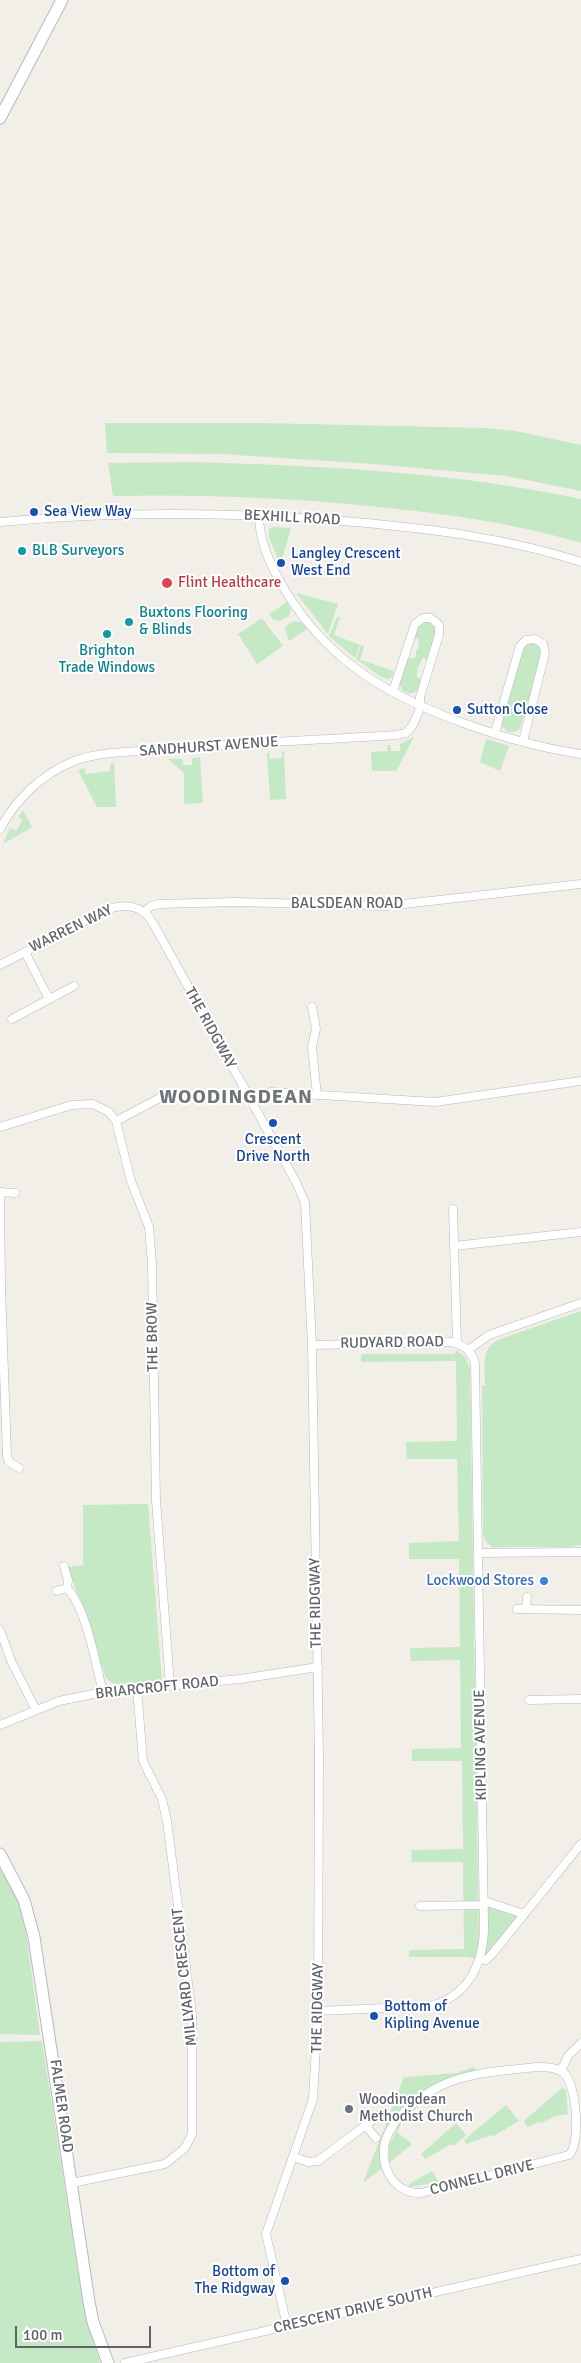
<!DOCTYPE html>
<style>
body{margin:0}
#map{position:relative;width:581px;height:2363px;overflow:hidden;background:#f1efe8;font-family:Signika,sans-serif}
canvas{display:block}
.scale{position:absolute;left:15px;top:2326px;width:136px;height:22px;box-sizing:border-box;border:2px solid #5f6368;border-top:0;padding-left:6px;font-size:15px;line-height:18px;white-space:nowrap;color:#5f6368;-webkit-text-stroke:4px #fff;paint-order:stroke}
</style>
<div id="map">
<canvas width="581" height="2363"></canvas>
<div class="scale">100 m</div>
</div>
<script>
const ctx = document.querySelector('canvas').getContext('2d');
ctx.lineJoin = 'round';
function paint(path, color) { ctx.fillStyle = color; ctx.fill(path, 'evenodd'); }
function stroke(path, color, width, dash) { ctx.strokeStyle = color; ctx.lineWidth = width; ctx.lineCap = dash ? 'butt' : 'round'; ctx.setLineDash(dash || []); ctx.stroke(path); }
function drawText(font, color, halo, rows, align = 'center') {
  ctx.font = font + ' Signika,sans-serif'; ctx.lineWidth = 4; ctx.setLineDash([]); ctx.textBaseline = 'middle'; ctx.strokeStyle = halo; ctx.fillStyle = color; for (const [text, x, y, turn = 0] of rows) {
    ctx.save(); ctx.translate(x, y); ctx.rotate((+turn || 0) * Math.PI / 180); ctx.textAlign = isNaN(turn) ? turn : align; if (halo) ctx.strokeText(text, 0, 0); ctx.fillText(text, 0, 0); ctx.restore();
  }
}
paint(new Path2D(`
 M105 423H262L484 428 516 431 581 445V491L506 476 373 464 221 454 107 453Z
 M195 462C324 466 454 472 581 499V543C515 523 448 514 379 507 291 498 202 494 113 496L108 463Z
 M272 527 291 528 282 560 279 562 269 537V529Z
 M296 593 338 604 328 634Z
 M287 602 291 609 289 616 280 621 274 620 269 614Z
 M337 617H340L334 635 360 645 355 658 329 636Z
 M262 618 283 646 257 664 238 634Z
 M294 621 301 622 307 629 289 641 285 629 288 624Z
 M427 621 433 624 436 631 429 659 427 661 423 657 417 670 418 672 416 675 422 681 419 690 410 694 403 691 400 685 407 659 416 657V650L418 649 419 638 412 640C415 630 416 624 427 621Z
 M535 641 541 647 542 655 520 728 515 732H508L502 727 501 722 523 646 526 642Z
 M361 645 364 646 360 660 394 671 392 677 388 679 383 678 356 659Z
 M414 737 396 771H372L371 752 388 751 387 745H390L391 751H400V744Z
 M486 739 509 746 500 771 480 762Z
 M282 752H284L286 799 270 800 267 753H269L270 759 282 758Z
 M200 757 203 803 184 804V773L168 759H182L183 765H192V758Z
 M114 763 116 807H97L78 770 84 768 86 774 110 771V764Z
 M23 810 32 827 3 844 10 828 16 831 23 820 18 817Z
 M581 1311V1545L570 1547H492L486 1542 483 1534 482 1386 485 1385C485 1367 480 1348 500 1339Z
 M456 1350 465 1357 470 1369 479 1944 475 1959 469 1957H409V1950L464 1949 463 1862H411L412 1850 463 1849 462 1761H412V1749L461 1748 460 1660 411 1661 410 1648 460 1647 459 1559H409V1543L459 1541 457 1459H407L406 1442 457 1441 456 1361 361 1362V1356L363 1354H455Z
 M148 1504 162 1682 115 1685 106 1678 68 1567 83 1565V1505Z
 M0 1869 11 1886 24 1917 40 2035 0 2034Z
 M484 1901 524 1914 493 1953 481 1959Z
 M42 2041 79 2279 86 2317 100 2363H0V2042Z
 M474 2067 478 2072C429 2078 374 2111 382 2168L363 2183 404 2077 457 2073Z
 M563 2087 566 2092 568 2114 556 2116 541 2123 539 2122 527 2127 524 2121Z
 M506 2105 519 2121 492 2137 491 2135 467 2144 464 2140Z
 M456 2123 466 2135 455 2145H450L425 2159 421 2154Z
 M399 2124H401L397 2132 412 2144 389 2163V2146Z
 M432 2171 439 2182 409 2187V2184Z`), '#c5e8c5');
const minor = new Path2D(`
 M259 515C259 542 271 567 285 590 303 620 327 647 355 668 410 710 513 744 581 754
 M0 522C118 511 237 512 355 522 431 529 508 538 581 562
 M495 732 520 646 526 640 535 639 543 644 545 653 523 741
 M0 829C16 799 42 774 74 761 101 751 133 752 161 750 239 743 318 740 396 735L406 733 413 725 420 708V697L439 635V625L431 618H423L415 624 393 691
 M144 912 151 906 159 904 235 902 386 906 581 884
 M25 952 49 999
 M0 965 108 909C126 903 143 906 153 923L296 1182 305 1203 312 1345 319 1756 318 2011 313 2099 266 2234 287 2326
 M312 1007 316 1029 312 1047 317 1095
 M12 1019 74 986
 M250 1100 271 1092 435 1102 581 1081
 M116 1121 158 1099
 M0 1127 72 1105 93 1104 109 1112 116 1121 131 1181 149 1227 152 1264 156 1500 170 1685
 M0 1192 15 1193
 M0 1193 1 1287 7 1456 9 1462 19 1468
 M453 1209 457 1343
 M454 1246 581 1232
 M312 1345 452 1342C464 1345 471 1351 475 1363L484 1926C484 1963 468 1997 430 2006L318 2011
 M468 1350 489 1335 581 1303
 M479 1553 581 1552
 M64 1566 68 1580 67 1588C87 1609 95 1663 103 1692
 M57 1591 67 1588
 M517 1609 581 1610
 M526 1609 527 1597
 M0 1630 12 1663 36 1710
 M529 1700 581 1699
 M0 1725 59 1701 103 1692 240 1679 318 1667
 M484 1901 524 1914
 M420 1906 484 1905
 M481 1959 486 1960 493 1953 581 1844
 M537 2067C546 2067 556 2067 564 2073 577 2085 581 2144 569 2155L421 2193C390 2194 375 2158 389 2132 399 2114 416 2100 433 2090 463 2072 503 2071 537 2067Z
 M561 2071 568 2056 581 2043
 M366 2126 376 2138
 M294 2157 308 2162 318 2161 383 2112
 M72 2183 165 2164 185 2148 192 2134V2014L167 1821 162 1799 143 1761 137 1689
 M125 2363 581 2259`);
const secondary = new Path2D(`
 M0 118 62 0
 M0 1854 24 1900 34 1937 89 2302 93 2322 108 2363`);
stroke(minor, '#b5b8bc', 9);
stroke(secondary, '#b6babf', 13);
stroke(minor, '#fff', 8);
stroke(secondary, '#fff', 11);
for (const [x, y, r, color] of [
 [34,512,5,"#1a4fb4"],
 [22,551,5,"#0f9aa8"],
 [281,563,5,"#1a4fb4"],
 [167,583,6,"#e0444e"],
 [129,622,5,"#0f9aa8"],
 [107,634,5,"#0f9aa8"],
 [457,710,5,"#1a4fb4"],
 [273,1123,5,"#1a4fb4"],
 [544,1581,5,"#3f7fe0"],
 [374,2016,5,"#1a4fb4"],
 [349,2109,5,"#6b7280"],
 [285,2281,5,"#1a4fb4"]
]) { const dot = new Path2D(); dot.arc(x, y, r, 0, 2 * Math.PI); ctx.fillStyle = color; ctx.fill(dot); stroke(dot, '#fff', 2); }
drawText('15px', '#164399', '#fff', [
 ["Sea View Way",44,512],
 ["Langley Crescent",291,554],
 ["West End",291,571],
 ["Sutton Close",467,710],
 ["Crescent",273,1140,"center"],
 ["Drive North",273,1157,"center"],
 ["Bottom of",384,2007],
 ["Kipling Avenue",384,2024],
 ["Bottom of",275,2272,"right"],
 ["The Ridgway",275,2289,"right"]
], 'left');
drawText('15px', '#5f6368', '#fff', [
 ["BEXHILL ROAD",292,518,3],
 ["SANDHURST AVENUE",209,747,-4],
 ["BALSDEAN ROAD",347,904],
 ["WARREN WAY",71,929,-26],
 ["THE RIDGWAY",210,1028,61],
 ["THE BROW",153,1337,-91],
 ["RUDYARD ROAD",392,1343,-1],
 ["THE RIDGWAY",316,1603,-91],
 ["BRIARCROFT ROAD",157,1688,-6],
 ["KIPLING AVENUE",481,1745,-91],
 ["MILLYARD CRESCENT",185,1977,-96],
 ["THE RIDGWAY",318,2008,-89],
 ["FALMER ROAD",61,2106,82],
 ["CONNELL DRIVE",482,2178,-14],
 ["CRESCENT DRIVE SOUTH",353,2311,-13]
]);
drawText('15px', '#0d838f', '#fff', [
 ["BLB Surveyors",32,551],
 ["Buxtons Flooring",139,613],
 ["& Blinds",139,630],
 ["Brighton",107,651,"center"],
 ["Trade Windows",107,668,"center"]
], 'left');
drawText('15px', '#be3a42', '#fff', [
 ["Flint Healthcare",178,583]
], 'left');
drawText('15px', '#366cbe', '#fff', [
 ["Lockwood Stores",534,1581]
], 'right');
drawText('15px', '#5b616d', '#fff', [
 ["Woodingdean",359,2100],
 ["Methodist Church",359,2117]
], 'left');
ctx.letterSpacing = '1px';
drawText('bold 20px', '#70757a', '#fff', [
 ["WOODINGDEAN",236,1098]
]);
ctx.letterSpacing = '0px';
</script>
